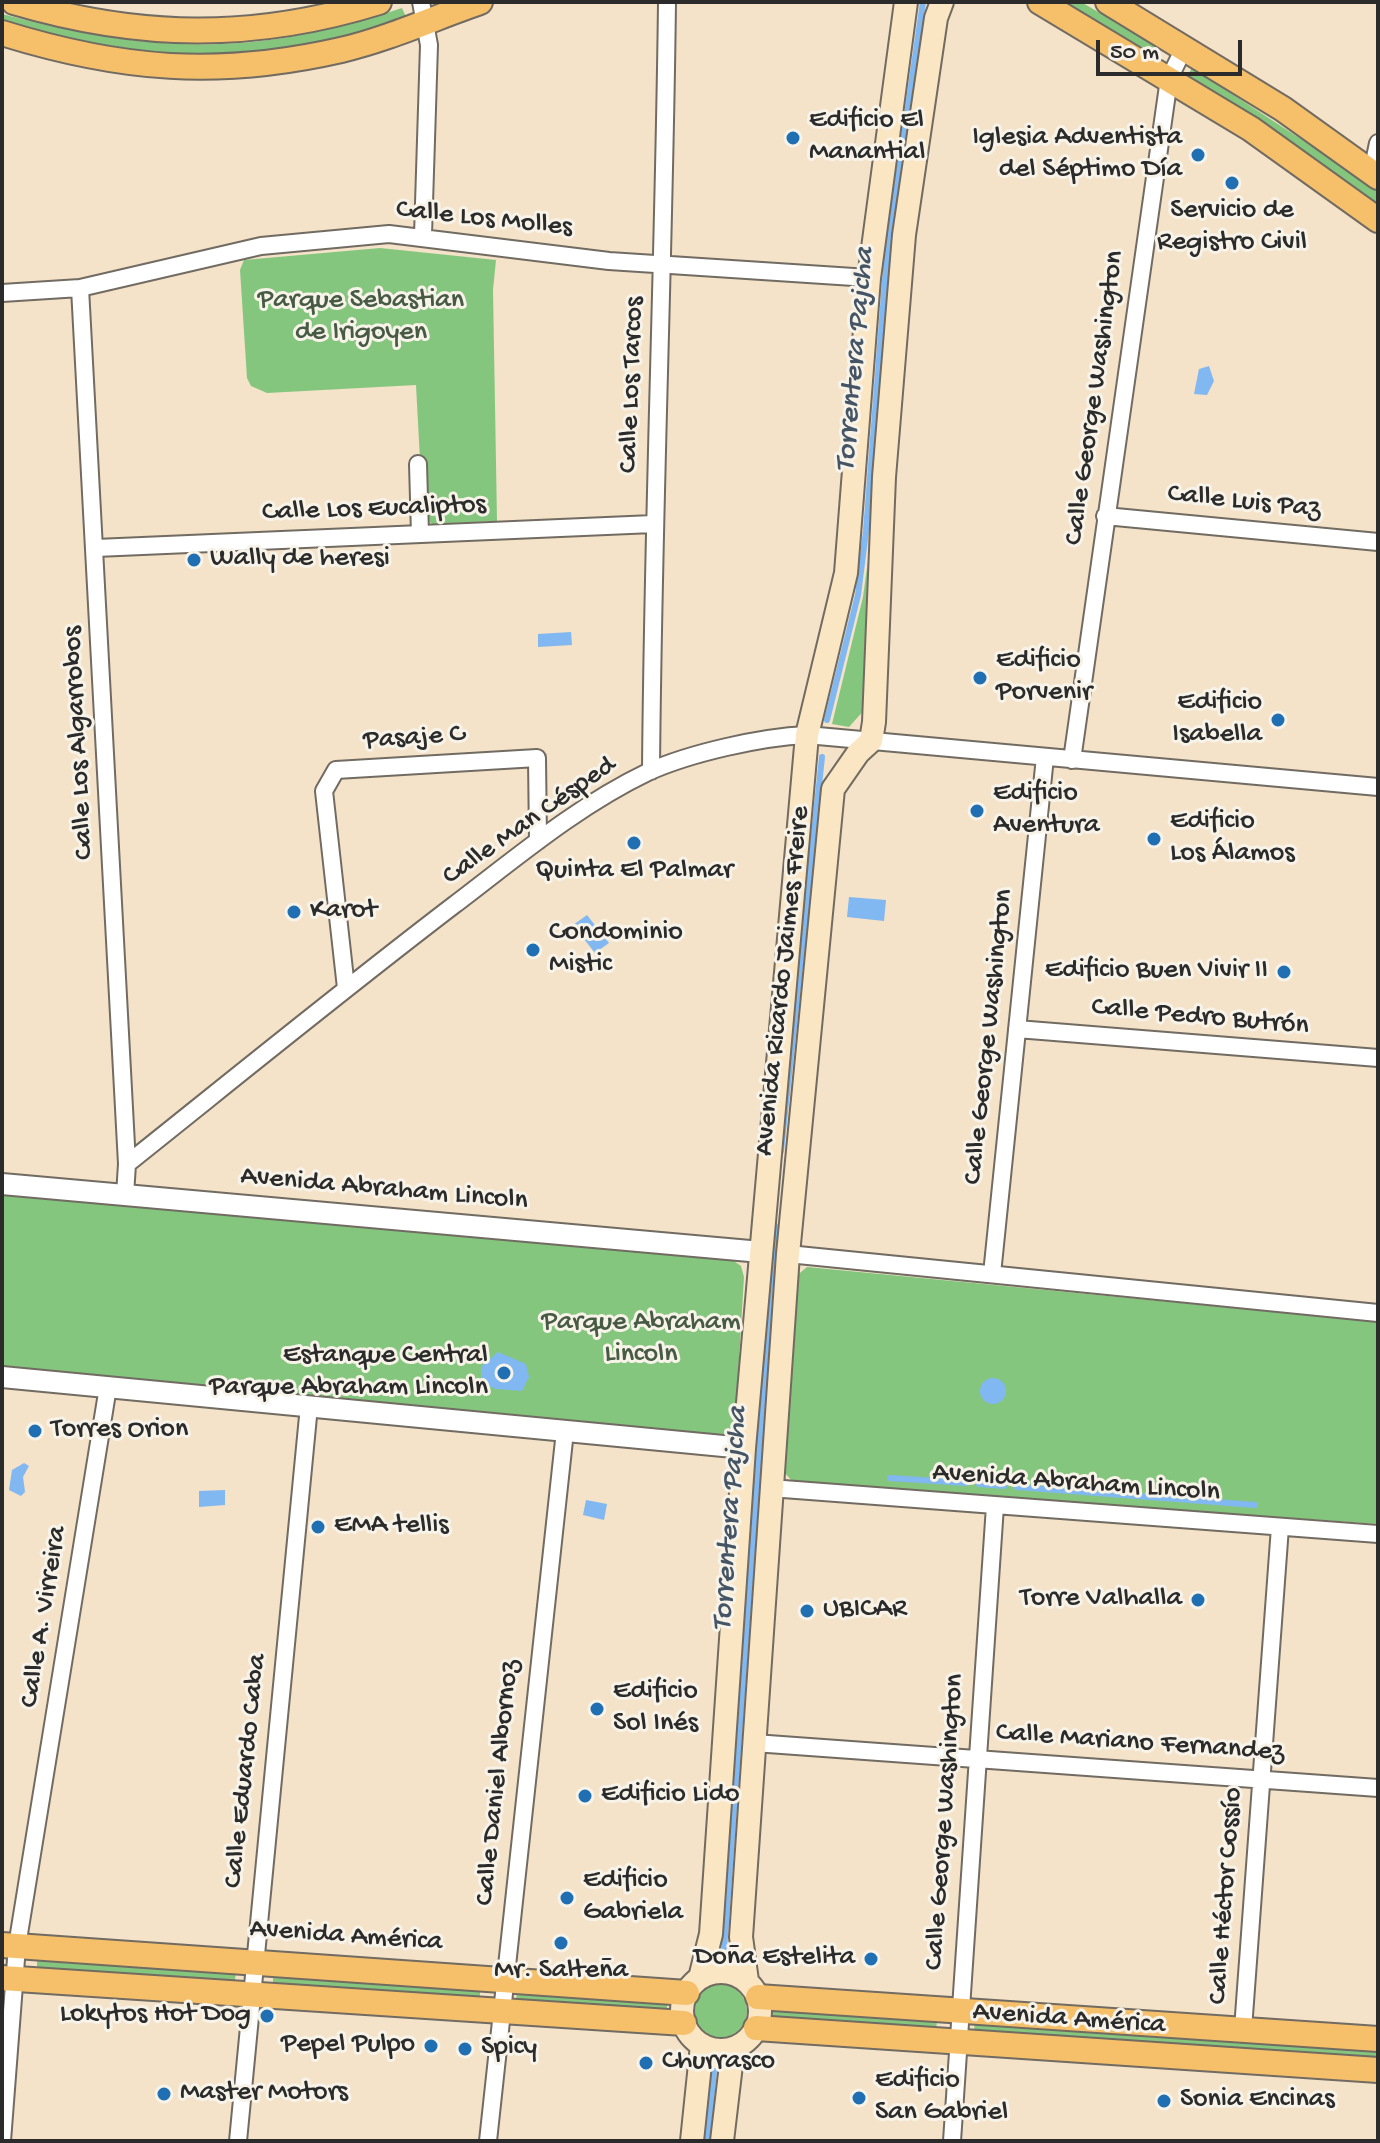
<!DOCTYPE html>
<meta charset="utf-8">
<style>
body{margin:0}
#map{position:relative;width:1380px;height:2143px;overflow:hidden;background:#f4e2c9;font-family:"Gochi Hand",sans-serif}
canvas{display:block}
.frame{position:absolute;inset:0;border:4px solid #2b2b2b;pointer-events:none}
.scale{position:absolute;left:1096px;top:40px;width:146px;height:36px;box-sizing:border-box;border:4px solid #2b2b2b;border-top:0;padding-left:10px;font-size:24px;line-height:28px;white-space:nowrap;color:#2b2b2b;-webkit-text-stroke:6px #f7f3e8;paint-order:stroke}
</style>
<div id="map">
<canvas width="1380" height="2143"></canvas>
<div class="frame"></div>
<div class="scale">50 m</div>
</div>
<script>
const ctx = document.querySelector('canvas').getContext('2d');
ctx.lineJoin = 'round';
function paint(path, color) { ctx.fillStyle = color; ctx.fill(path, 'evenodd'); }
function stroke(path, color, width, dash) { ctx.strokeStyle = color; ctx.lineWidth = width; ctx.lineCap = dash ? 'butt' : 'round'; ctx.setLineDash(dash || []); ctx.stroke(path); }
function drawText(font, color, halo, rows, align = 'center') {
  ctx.font = font + ' "Gochi Hand",sans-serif'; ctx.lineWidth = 6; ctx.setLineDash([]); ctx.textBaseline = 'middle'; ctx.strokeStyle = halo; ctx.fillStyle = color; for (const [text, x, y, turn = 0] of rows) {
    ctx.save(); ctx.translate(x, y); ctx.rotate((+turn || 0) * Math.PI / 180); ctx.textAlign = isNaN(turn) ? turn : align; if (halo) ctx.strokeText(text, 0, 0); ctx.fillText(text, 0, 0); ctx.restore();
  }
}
paint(new Path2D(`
 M1062 2H1081L1157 46 1152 53Z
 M402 8 406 17C259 72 150 60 2 22V14C151 53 254 58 402 8Z
 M1192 68 1353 173 1378 192V204L1259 120 1187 76Z
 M380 248 496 260 493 290 497 521 432 524 423 516 416 385 267 393 251 386 247 378 240 270 244 260Z
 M871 539 866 708 849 727 832 724 863 597Z
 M2 1193 731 1259 741 1266 744 1277 735 1426 726 1435 714 1437 2 1367Z
 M807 1267 1378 1322V1524L794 1483 783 1471 795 1277Z
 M37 1959 236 1972 235 1980 37 1967Z
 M273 1975 480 1990V1997L273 1983Z
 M693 2011a27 27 0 1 1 54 0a27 27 0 1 1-54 0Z
 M517 1993 667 2004V2011L516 2000Z
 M772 2009 937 2022 936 2029 771 2016Z
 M975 2022 1378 2050V2057L974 2030Z`), '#84c67e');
paint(new Path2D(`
 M1209 366 1214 381 1207 395 1194 394 1199 369Z
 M571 632 572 645 538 647V634Z
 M849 897 886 900 884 921 847 917Z
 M587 915 609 943 595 953 573 925Z
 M498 1352 526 1364 529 1377 522 1391 496 1389 481 1383V1367Z
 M980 1391a13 13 0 1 1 26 0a13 13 0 1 1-26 0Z
 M24 1463 29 1466 23 1477 25 1492 21 1496 9 1490 12 1470Z
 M225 1490V1505L199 1507V1491Z
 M586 1500 607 1504 604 1520 583 1515Z`), '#81b8f1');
stroke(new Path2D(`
 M827 720 858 595 866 531 887 255 923 2
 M781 1151 822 757
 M890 1478 966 1483
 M979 1484 1004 1486
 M1017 1487 1255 1505
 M724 1950 775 1226
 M707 2141 714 2071`), '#81b8f1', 6);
const minor = new Path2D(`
 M421 2 429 45 423 235
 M1372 172 1378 143
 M80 288 127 1164 125 1195
 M2 293 80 288 261 246 389 234 609 261 869 278
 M418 464 420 534
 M1105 516 1378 542
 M96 548 653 524
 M1072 760 1169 79 1184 48
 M651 771C653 514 664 258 667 2
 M346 988 324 791 336 770 537 758 538 841
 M1017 1029 1378 1058
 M127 1164C236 1077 344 989 454 905 516 858 577 806 648 772 690 753 761 737 807 735L1378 787
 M788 1254 1378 1313
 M992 1274 1045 757
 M770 1488 1378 1534
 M754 1743 1378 1788
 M1243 2029 1280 1527
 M2 2141 17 1946 108 1387
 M238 2141 309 1406
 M488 2141 565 1431
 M952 2141 995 1506`);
const tertiary = new Path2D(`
 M2 1184 761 1252
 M2 1377 744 1448`);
const secondary = new Path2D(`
 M682 2011a39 39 0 1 1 78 0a39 39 0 1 1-78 0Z
 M700 1978 711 1934 744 1448 807 735 846 573 869 278 906 2
 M747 1981 741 1937 788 1254 833 789 858 753 871 741 874 722 884 477 904 235 936 18 942 2
 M692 2141 702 2045
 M722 2141 733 2048`);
const primary = new Path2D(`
 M14 2C139 39 254 41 379 2
 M1040 2 1251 129 1378 220
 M1108 2 1283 109 1378 177
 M2 33C121 70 218 78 341 50 388 39 434 18 480 2
 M2 1945 687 1993
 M2 1978 684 2023
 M758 1997 1378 2039
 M756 2028 1378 2070`);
stroke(minor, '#716b62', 20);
stroke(tertiary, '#716b62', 24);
stroke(secondary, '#716b62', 26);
stroke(primary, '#716b62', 28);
stroke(minor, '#fff', 16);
stroke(tertiary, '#fff', 20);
stroke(secondary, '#fbe6c4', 22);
stroke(primary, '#f6c06b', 24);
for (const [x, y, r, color] of [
 [793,138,8,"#1f6fb2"],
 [1198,155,8,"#1f6fb2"],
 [1232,183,8,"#1f6fb2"],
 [194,560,8,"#1f6fb2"],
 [980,678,8,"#1f6fb2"],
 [1278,720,8,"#1f6fb2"],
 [977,811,8,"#1f6fb2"],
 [1154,839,8,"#1f6fb2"],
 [634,843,8,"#1f6fb2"],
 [294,912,8,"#1f6fb2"],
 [533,950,8,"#1f6fb2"],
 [1284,972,8,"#1f6fb2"],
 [504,1373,8,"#1f6fb2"],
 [35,1431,8,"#1f6fb2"],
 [318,1527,8,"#1f6fb2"],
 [1198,1600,8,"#1f6fb2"],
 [807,1611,8,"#1f6fb2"],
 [597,1709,8,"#1f6fb2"],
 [585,1796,8,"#1f6fb2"],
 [567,1898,8,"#1f6fb2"],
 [561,1943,8,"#1f6fb2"],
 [871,1959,8,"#1f6fb2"],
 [267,2016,8,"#1f6fb2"],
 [431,2046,8,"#1f6fb2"],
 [465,2049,8,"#1f6fb2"],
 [646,2063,8,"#1f6fb2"],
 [164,2094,8,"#1f6fb2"],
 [859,2098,8,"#1f6fb2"],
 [1164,2101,8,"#1f6fb2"]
]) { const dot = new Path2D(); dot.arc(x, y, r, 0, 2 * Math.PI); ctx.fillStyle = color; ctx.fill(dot); stroke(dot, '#f7f3e8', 3); }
drawText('28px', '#2b2b2b', '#f7f3e8', [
 ["Edificio El",809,122],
 ["Manantial",809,154],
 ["Iglesia Adventista",1182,139,"right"],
 ["del Séptimo Día",1182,171,"right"],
 ["Servicio de",1232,212,"center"],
 ["Registro Civil",1232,244,"center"],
 ["Wally de heresi",210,560],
 ["Edificio",996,662],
 ["Porvenir",996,694],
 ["Edificio",1262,704,"right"],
 ["Isabella",1262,736,"right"],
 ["Edificio",993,795],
 ["Aventura",993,827],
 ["Edificio",1170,823],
 ["Los Álamos",1170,855],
 ["Quinta El Palmar",634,872,"center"],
 ["Karot",310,912],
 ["Condominio",549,934],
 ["Mistic",549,966],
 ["Edificio Buen Vivir II",1268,972,"right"],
 ["Estanque Central",488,1357,"right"],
 ["Parque Abraham Lincoln",488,1389,"right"],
 ["Torres Orion",51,1431],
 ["EMA tellis",334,1527],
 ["Torre Valhalla",1182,1600,"right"],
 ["UBICAR",823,1611],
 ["Edificio",613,1693],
 ["Sol Inés",613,1725],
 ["Edificio Lido",601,1796],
 ["Edificio",583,1882],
 ["Gabriela",583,1914],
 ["Doña Estelita",855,1959,"right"],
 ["Mr. Salteña",561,1972,"center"],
 ["Lokytos Hot Dog",251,2016,"right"],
 ["Pepel Pulpo",415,2046,"right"],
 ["Spicy",481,2049],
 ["Churrasco",662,2063],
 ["Edificio",875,2082],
 ["San Gabriel",875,2114],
 ["Master Motors",180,2094],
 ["Sonia Encinas",1180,2101]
], 'left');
drawText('28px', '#2b2b2b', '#f7f3e8', [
 ["Calle Los Molles",484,220,6],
 ["Calle Los Tarcos",633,385,-88],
 ["Calle George Washington",1096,398,-82],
 ["Calle Luis Paz",1244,503,6],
 ["Calle Los Eucaliptos",374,510,-2],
 ["Pasaje C",414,739,-4],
 ["Calle Los Algarrobos",80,743,-93],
 ["Calle Man Césped",530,822,-35],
 ["Avenida Ricardo Jaimes Freire",784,981,-84],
 ["Calle Pedro Butrón",1200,1018,5],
 ["Calle George Washington",990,1037,-84],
 ["Avenida Abraham Lincoln",384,1190,5],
 ["Avenida Abraham Lincoln",1076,1484,4],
 ["Calle A. Virreira",45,1617,-81],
 ["Calle Mariano Fernandez",1140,1744,4],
 ["Calle Eduardo Caba",247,1771,-84],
 ["Calle Daniel Albornoz",499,1783,-84],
 ["Calle George Washington",946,1822,-86],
 ["Calle Héctor Cossío",1227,1896,-86],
 ["Avenida América",346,1937,4],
 ["Avenida América",1069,2020,4]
]);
drawText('28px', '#465a44', '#f7f3e8', [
 ["Parque Sebastian",361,302],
 ["de Irigoyen",361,334],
 ["Parque Abraham",641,1324],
 ["Lincoln",641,1356]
]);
drawText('italic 30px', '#455566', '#f7f3e8', [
 ["Torrentera Pajcha",857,360,-85],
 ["Torrentera Pajcha",732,1519,-86]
]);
</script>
